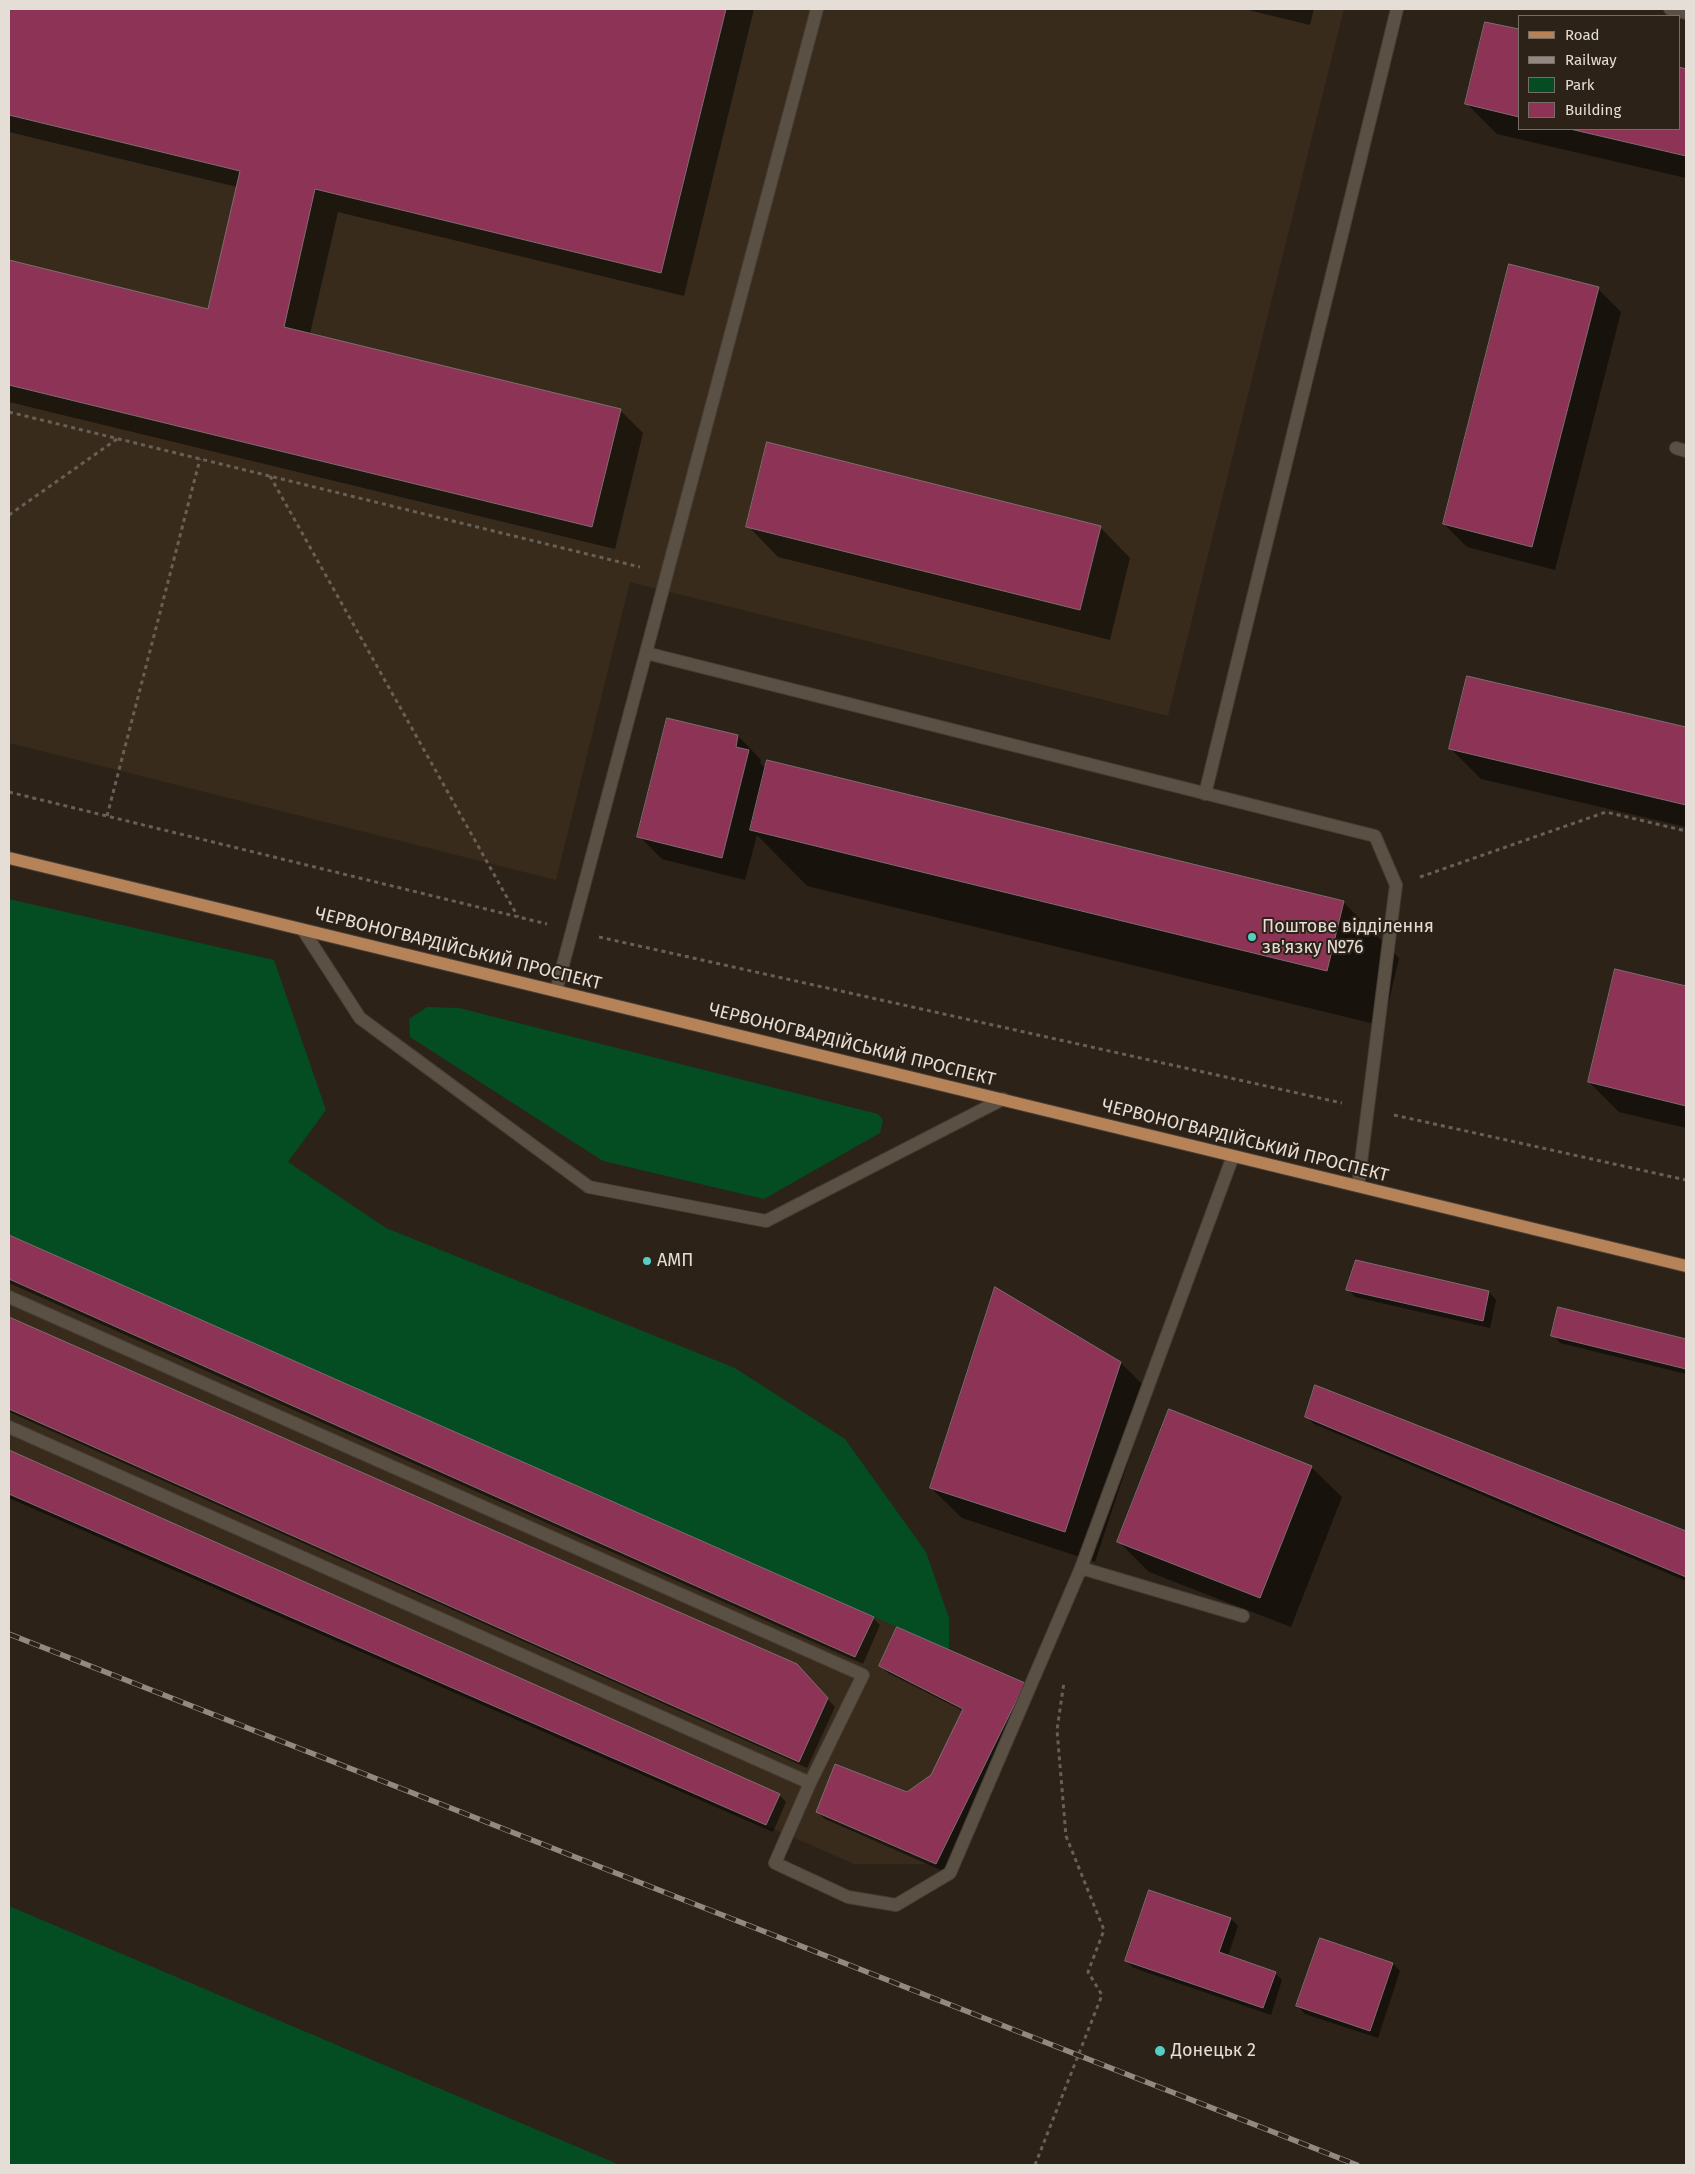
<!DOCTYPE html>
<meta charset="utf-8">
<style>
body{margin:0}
#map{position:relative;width:1695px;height:2174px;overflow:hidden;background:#2c2218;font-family:"Fira Sans",sans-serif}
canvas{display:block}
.frame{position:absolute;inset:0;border:10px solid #e4ded7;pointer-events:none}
.legend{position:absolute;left:1518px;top:15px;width:162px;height:115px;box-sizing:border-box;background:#2c2218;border:1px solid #766d64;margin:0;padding:6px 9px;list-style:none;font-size:15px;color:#e4ded7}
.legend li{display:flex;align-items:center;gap:10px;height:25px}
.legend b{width:25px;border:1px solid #766d64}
</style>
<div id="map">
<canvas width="1695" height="2174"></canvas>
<div class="frame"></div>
<ul class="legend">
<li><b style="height:6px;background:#b68359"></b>Road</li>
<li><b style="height:6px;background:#928a82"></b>Railway</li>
<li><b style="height:14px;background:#044c22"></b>Park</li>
<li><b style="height:14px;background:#8d3356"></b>Building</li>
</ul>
</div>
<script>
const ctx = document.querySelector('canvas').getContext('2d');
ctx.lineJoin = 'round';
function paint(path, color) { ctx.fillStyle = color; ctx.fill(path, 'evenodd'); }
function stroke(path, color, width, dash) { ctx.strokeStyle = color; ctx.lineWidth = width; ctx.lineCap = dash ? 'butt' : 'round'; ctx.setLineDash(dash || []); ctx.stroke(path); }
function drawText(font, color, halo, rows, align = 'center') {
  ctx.font = font + ' "Fira Sans",sans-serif'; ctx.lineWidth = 4; ctx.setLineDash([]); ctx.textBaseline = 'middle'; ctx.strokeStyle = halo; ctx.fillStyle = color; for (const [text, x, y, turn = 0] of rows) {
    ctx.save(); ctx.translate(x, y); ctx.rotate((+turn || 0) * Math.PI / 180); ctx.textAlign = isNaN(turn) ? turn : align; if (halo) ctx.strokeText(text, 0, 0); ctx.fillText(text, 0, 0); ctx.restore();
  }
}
paint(new Path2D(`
 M9 9H1344L1168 716 630 582 556 880 9 743Z
 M9 1235 1025 1683 936 1864H854L9 1494Z`), '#392b1b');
paint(new Path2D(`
 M9 899 274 960 326 1110 288 1162 386 1228 735 1368 845 1439 926 1552 949 1618V1650L9 1235Z
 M427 1007 459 1008 878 1114 883 1120 880 1133 764 1199 603 1161 410 1037 409 1019Z
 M9 1906 620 2165H9Z`), '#044c22');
paint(new Path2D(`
 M9 9H754L684 296 338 212 310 334 620 410 643 433 615 549 9 402V261L209 310 237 187 9 132Z
 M1244 9H1314L1310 25Z
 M1519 31V129H1679V68L1686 70V178L1497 134 1467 104Z
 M1598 289 1621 312 1555 570 1467 547 1444 524Z
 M748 526 1100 527 1130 558 1110 640 778 557Z
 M1467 677 1686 728V827L1481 779 1451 749Z
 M738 736 761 760 760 763 766 769 1343 902 1399 958 1383 1026 807 886 757 835 745 880 662 859 639 836Z
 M1616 970 1686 987V1128L1619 1112 1589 1082Z
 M9 1236 873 1618 880 1625 863 1664 9 1283Z
 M1357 1262 1489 1292 1496 1300 1490 1328 1355 1297 1348 1289Z
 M1559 1309 1686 1340V1374L1560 1343 1553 1335Z
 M9 1318 796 1665 835 1707 807 1768 9 1412Z
 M1121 1363 1151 1393 1095 1562 962 1518 931 1488Z
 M1316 1387 1686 1533V1581L1314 1424 1307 1417Z
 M9 1452 779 1795 786 1802 773 1832 9 1498Z
 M1311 1467 1342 1497 1291 1627 1149 1572 1118 1541Z
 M880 1666 1024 1685 1032 1692 943 1871 825 1819 817 1812 907 1793 932 1776 963 1711 888 1673Z
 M1231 1919 1238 1926 1228 1956 1275 1973 1282 1980 1271 2015 1134 1968 1126 1961Z
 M1320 1940 1393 1964 1400 1971 1378 2038 1305 2014 1298 2006Z`), '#0007');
const building = new Path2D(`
 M9 9H726L661 273 315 189 284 327 621 409 592 527 9 385V260L208 309 240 171 9 115Z
 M1485 22 1519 29V117L1465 104Z
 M1679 67 1686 69V156L1570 129H1679Z
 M1509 264 1599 287 1532 547 1443 524Z
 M767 442 1101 526 1080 610 746 527Z
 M1467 676 1686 727V805L1449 749Z
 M667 718 738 735 736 747 749 750 722 858 637 837Z
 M767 760 1344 901 1327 971 750 830Z
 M1615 969 1686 986V1106L1588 1082Z
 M9 1235 874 1617 855 1657 9 1279Z
 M1356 1260 1489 1291 1483 1321 1346 1290Z
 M995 1287 1121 1362 1065 1532 930 1488Z
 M1558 1307 1686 1339V1369L1551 1336Z
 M9 1317 797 1664 828 1698 799 1762 9 1409Z
 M1315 1385 1686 1531V1577L1305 1417Z
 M1169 1409 1312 1466 1260 1598 1117 1542Z
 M9 1450 780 1794 766 1825 9 1494Z
 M897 1627 1025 1683 936 1864 816 1812 835 1764 907 1792 931 1775 963 1709 879 1666Z
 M1149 1890 1231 1918 1219 1952 1276 1972 1263 2008 1125 1961Z
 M1320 1938 1393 1963 1370 2031 1296 2006Z`);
paint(building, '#8d3356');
stroke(building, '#7e6c71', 1);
const minor = new Path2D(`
 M1670 9 1686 13
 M1676 448 1686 451
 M646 653 1375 836 1396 885 1358 1186
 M1205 794 1397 9
 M303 930 360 1018 589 1187 766 1221 1003 1099
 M556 991 817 9
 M1233 1156 1081 1568 1243 1616
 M9 1297 863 1675 810 1783 9 1427
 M810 1783 775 1863 848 1897 896 1905 950 1873 1081 1568`);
const major = new Path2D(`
 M9 858 1686 1266`);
stroke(minor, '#463e36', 14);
stroke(major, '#463e36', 14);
stroke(new Path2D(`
 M9 412 640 567
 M270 476 518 917
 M9 515 117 439
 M9 792 547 924
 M107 816 200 459
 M1420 877 1606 812 1686 831
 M599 937 1342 1103
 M1394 1115 1686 1180
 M1035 2165 1102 1995 1088 1972 1104 1930 1066 1836 1057 1730 1064 1682`), '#686057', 3, [4, 4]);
stroke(minor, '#5b5044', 12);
stroke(major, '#b68359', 12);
const rail = new Path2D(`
 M9 1634 1357 2165`);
stroke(rail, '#928a82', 5.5);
stroke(rail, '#2c2218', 4, [11]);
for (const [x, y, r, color] of [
 [1252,937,5,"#55cec4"],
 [647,1261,5,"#55cec4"],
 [1160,2051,6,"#55cec4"]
]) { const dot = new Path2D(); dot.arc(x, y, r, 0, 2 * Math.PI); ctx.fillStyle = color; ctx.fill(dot); stroke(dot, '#2c2218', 2); }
drawText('18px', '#e4ded7', '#2c2218', [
 ["Поштове відділення",1262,927],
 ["зв'язку №76",1262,948],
 ["АМП",657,1261],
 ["Донецьк 2",1171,2051]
], 'left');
drawText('18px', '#e4ded7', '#2c2218', [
 ["ЧЕРВОНОГВАРДІЙСЬКИЙ ПРОСПЕКТ",458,949,14],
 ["ЧЕРВОНОГВАРДІЙСЬКИЙ ПРОСПЕКТ",852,1045,14],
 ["ЧЕРВОНОГВАРДІЙСЬКИЙ ПРОСПЕКТ",1245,1141,14]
]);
</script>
